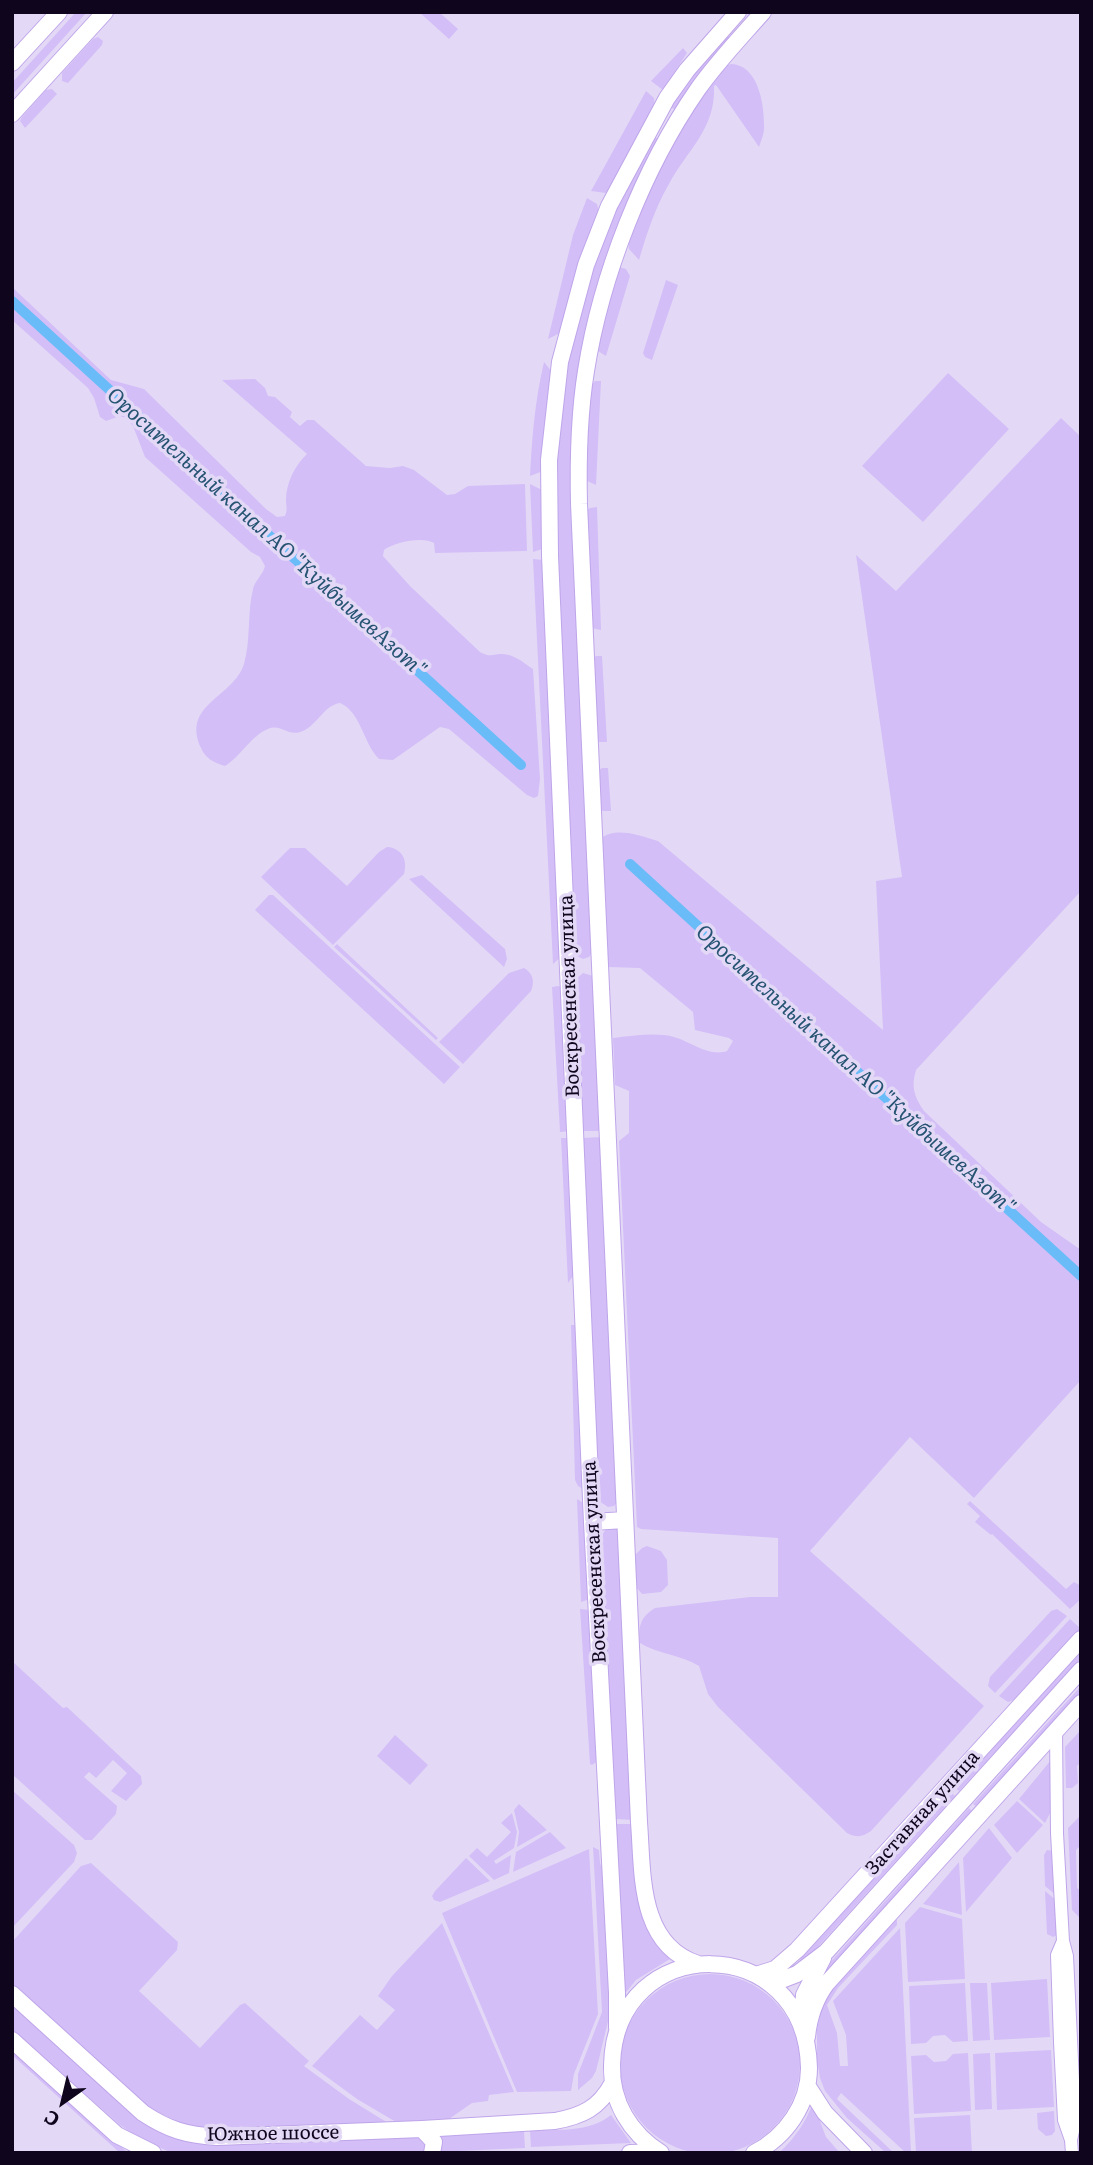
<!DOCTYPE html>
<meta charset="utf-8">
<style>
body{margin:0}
#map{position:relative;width:1093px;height:2165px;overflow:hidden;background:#e3d9f6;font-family:Literata,serif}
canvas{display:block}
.frame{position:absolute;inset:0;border:14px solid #0f051d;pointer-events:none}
.north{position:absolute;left:28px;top:2067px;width:70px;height:70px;-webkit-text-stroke:5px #e3d9f6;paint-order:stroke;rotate:214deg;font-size:19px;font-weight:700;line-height:28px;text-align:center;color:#0f051d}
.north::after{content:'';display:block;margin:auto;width:24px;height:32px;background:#0f051d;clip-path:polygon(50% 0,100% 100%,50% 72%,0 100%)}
</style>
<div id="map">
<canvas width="1093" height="2165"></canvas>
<div class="frame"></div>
<div class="north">С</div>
</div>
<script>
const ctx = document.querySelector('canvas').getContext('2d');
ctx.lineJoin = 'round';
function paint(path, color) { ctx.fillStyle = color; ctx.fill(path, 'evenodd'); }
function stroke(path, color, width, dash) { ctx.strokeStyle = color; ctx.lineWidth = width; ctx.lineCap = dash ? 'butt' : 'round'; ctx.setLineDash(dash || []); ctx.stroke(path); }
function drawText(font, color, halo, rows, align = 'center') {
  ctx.font = font + ' Literata,serif'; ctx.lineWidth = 7; ctx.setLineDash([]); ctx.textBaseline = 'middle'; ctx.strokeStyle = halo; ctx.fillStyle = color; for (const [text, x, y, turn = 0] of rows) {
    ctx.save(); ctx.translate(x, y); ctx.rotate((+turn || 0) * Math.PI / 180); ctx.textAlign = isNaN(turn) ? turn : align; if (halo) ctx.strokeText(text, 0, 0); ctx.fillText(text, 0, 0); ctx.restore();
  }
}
paint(new Path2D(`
 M76 12H87L12 95V83Z
 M419 12H439L458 29 449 39Z
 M726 35 733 40 676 109 670 108 682 85Z
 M98 37 103 41 102 45 68 83 62 81V73L93 39Z
 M683 48 687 53 663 90 651 81Z
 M731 64C758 65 764 103 764 125 765 132 761 141 759 147L716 85 714 86C716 129 687 150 669 184 655 208 647 233 639 260L629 249 628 241 659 168 689 115 724 66Z
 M52 89 57 94 25 128 20 121 22 117 46 90Z
 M646 91 654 98 655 108 609 192 606 193 591 191Z
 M655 137 658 139 580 375 593 951 589 957 583 959 575 955 554 512 555 456 571 337 608 221Z
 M587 198 597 204 599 212 560 333 548 339 573 235Z
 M619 267 626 269 630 276 606 356 598 351V342Z
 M666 280 678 285 652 360 645 357 643 353Z
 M12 287 111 380 144 389 266 509 277 517 285 516C288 509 286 507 286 500 286 483 295 465 307 454L222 380 255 379 265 388 268 396 275 397 292 412 290 417 300 426 307 420H314L366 466 390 468 403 466 414 470 447 495 455 494 468 486 525 484 527 551 435 553 434 543C423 536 394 542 384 550L383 556 410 586 480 652C492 658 490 654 502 654 514 654 524 663 533 669L540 779 538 796 534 798 527 795 449 729 440 727 393 760 379 759C363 743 361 712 340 703 325 705 318 723 305 730 288 739 282 723 268 729 253 734 240 757 225 766 214 763 205 758 201 748 181 704 233 698 244 664 251 640 247 613 253 589 255 580 263 575 265 566L260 557 251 552 145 457 133 426 126 418 120 416 106 421 100 417 94 398 88 388 12 320Z
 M544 362 552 372 543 471 530 476C532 437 535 400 544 362Z
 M948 373 1009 429 923 522 862 466Z
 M595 381H601L596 485 585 480V430L591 386Z
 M1061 418 1081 437V891L916 1070C911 1087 914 1096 924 1111L1041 1222 1081 1250V1380L974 1498 910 1437 810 1551 984 1706 871 1831C862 1837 857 1838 847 1833L718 1707 708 1694 699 1666C681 1655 658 1654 640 1643 638 1627 640 1617 655 1608L750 1597H778V1538L641 1529 637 1527 619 1141 629 1133V1091L615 1085 613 1038C632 1036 656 1032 674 1037 692 1042 708 1057 727 1051L733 1041 729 1038 695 1030 693 1012 640 968 608 967 600 839C616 826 640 836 658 841L883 1030 876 881 902 877 856 555 896 591Z
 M530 484 542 490V549L533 552Z
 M597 507 601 630 591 628 585 512 590 508Z
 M533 559 543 560 562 956 553 964Z
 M596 656H602L607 742H599L595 739 592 659Z
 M602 768H608L611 811H603L599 809 598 771Z
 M387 847C402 848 408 860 404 874L333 945 261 877 290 848H305L347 886 379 852Z
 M422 875 505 949 507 959 504 967 409 879Z
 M269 895H273L460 1067 444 1084 255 910Z
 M337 944 438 1038 436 1040 334 947Z
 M524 968C533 973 535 982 531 991L463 1064 439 1042 509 973Z
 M583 973 593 976 602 1131H582L576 979Z
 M558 986 561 987 571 1131 560 1132 552 987Z
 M602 1137 619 1500 614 1506 608 1507 599 1501 582 1138Z
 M561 1138H571L578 1269 568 1283Z
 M571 1325H575L581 1339 585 1490 578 1486 575 1480Z
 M577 1499 585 1504 590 1599 581 1602Z
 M970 1501 1066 1589 1074 1582 1081 1586V1599L1070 1609 992 1534 991 1535 975 1522 980 1516 967 1504Z
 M607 1528 619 1530 634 1820 615 1819 601 1536Z
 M647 1546 661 1551 667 1560 668 1585 661 1592 642 1594 636 1587 635 1555 642 1548Z
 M580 1609 590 1610 598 1761 592 1765 590 1764Z
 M1057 1609 1067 1616 995 1693 988 1686 990 1677 1051 1611Z
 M1070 1619 1081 1629 1017 1699 1008 1702 999 1696Z
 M1081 1649V1658L959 1791 955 1788Z
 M12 1661 63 1708 67 1707 141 1776 142 1784 126 1801 111 1791 127 1773 113 1760 96 1778 89 1772 84 1777 117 1806 116 1814 92 1840H85L12 1774Z
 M1081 1686V1694L977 1807 973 1804Z
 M1081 1730V1762L1077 1766 1078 1783 1072 1788H1066L1065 1747Z
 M395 1735 428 1765 410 1785 377 1756Z
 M1051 1760V1811L1045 1823 1019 1799Z
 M12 1790 74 1845 77 1853 74 1862 12 1928Z
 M951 1792 955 1796 805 1961H800L801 1957Z
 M1017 1801 1043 1825 1017 1853 994 1825Z
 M519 1804 547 1830 517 1847 519 1832 514 1810Z
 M969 1808 973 1812 828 1972H824L826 1967Z
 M512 1813 517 1832 514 1848 494 1861 496 1864 511 1855 509 1873 494 1880 469 1856 477 1848 487 1857 511 1832 501 1823Z
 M1081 1815V1845L1076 1850 1077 1888 1081 1891V1919L1072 1910 1068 1828Z
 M615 1824H634L649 1932 657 1946 670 1959 636 1980 623 1996Z
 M989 1828 1012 1858 966 1912 963 1858Z
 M550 1832 566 1848 513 1872 516 1852Z
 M593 1847 599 1850 600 1863 607 1881 612 2005 596 2071 592 2078 578 2090V2074L602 2012Z
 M589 1849 598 2014 574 2074 571 2091 517 2092 442 1913Z
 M1047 1850 1053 1851 1057 1896 1045 1886 1044 1855Z
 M466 1858 490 1881 440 1902 434 1900 432 1896 435 1891Z
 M959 1862 962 1915 923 1904Z
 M91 1863 178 1942 177 1950 139 1991 200 2048 240 2005 245 2003 309 2061 304 2066 349 2099 388 2123 222 2130 183 2124 152 2109 137 2098 12 1984V1942L81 1866Z
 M1045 1891 1057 1901V1935L1053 1937 1047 1934Z
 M920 1907 962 1919 965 1979 908 1982 905 1923Z
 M897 1919V1925L838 1988 827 2005 837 2033 840 2066H848L846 2035 833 2001 900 1928 911 2153H906L841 2093 837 2099 894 2153H886L847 2118 825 2091 820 2078 817 2060V2029L824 1999 829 1991Z
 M442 1923 514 2092 489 2095 488 2101 472 2103 449 2119 396 2122 357 2099 312 2066 360 2015 377 2030 395 2010 378 1996 392 1976Z
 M620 2064a90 90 0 1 1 180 0a90 90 0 1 1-180 0Z
 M1047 1979 1050 2037 994 2040 991 1983Z
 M965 1983 968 2041 953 2042 945 2035 933 2036 926 2043 911 2044 909 1986Z
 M970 1983H987L990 2040 973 2041Z
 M12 2004 125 2108C161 2135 189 2145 233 2145L424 2136 427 2137 424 2152 172 2153 139 2138 120 2125 12 2029Z
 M12 2047 128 2153H120L12 2055Z
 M1051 2050 1054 2107 997 2110 995 2053Z
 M968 2053 971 2111 914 2114 911 2056 926 2055 934 2062 946 2061 953 2054Z
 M990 2053 992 2109 975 2110 973 2054Z
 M813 2103 826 2137 840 2153H779C795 2138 805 2123 813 2103Z
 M1054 2111 1055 2131 1052 2135 1046 2136 1038 2129 1037 2113Z
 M611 2115 631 2143 531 2147 530 2131C558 2129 589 2133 611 2115Z
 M970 2115 972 2153H916L914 2118Z
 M524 2131 525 2148 436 2152V2135Z`), '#d3bef7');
stroke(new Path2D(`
 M12 301 521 765
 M630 864 1081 1276`), '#69bcf8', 10);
const minor = new Path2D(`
 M1056 1730 1057 1833 1063 1941 1067 1956 1075 2122 1071 2140 1072 2153
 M1063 1941 1057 1955 1060 2042 1064 2120 1071 2140`);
const major = new Path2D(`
 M12 63 59 12
 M12 114 105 12
 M592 1522 625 1520
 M698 1964C638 1945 643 1873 639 1822L579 504C578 460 579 414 586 371 601 276 643 168 698 89 717 62 741 37 763 12
 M756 1975 775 1969 797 1950 1081 1639
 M771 1984 797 1974 826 1952 1081 1670
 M12 1994 143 2113C169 2130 186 2135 217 2137L422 2129 555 2121C582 2116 599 2108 612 2084
 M802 2022 804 1995 823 1958
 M617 2028V1993L592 1522 550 556 549 460 560 362 586 265 609 206 667 98 687 70 738 12
 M807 2037C809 2017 815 1999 827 1983L1081 1703
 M12 2040 117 2135 153 2153
 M807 2085 825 2113 864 2153
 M422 2129 434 2142 432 2153
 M630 2153 660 2152
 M661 2153C630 2133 611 2102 612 2065 615 1931 806 1929 809 2068 809 2104 786 2137 754 2153`);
stroke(minor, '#bfa5ea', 14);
stroke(major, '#bfa5ea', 18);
stroke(minor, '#fff', 12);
stroke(major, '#fff', 16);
drawText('19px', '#0f051d', '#e3d9f6', [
 ["Воскресенская улица",570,996,-92],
 ["Воскресенская улица",595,1562,-93],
 ["Заставная улица",923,1813,-48],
 ["Южное шоссе",273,2134,-1]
]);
drawText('italic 21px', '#265372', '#e3d9f6', [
 ["Оросительный канал АО \"КуйбышевАзот\"",266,533,42],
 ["Оросительный канал АО \"КуйбышевАзот\"",855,1070,42]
]);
</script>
